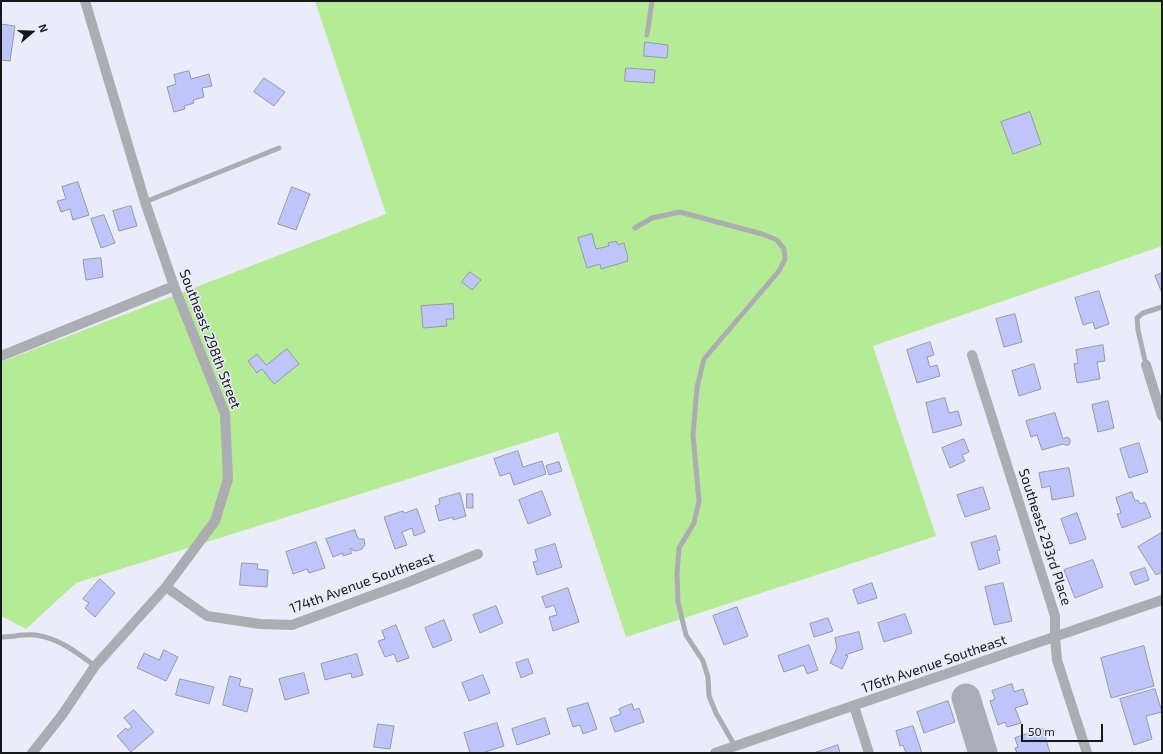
<!DOCTYPE html>
<style>
body{margin:0}
#map{position:relative;width:1163px;height:754px;overflow:hidden;background:#eaecf9;font-family:"Exo 2",sans-serif}
canvas{display:block}
.frame{position:absolute;inset:0;border:2px solid #17181c;pointer-events:none}
.north{position:absolute;left:12px;top:12px;width:40px;height:40px;-webkit-text-stroke:3px #eaecf9;paint-order:stroke;rotate:71deg;font-size:11px;font-weight:700;line-height:16px;text-align:center;color:#17181c}
.north::after{content:'';display:block;margin:auto;width:14px;height:18px;background:#17181c;clip-path:polygon(50% 0,100% 100%,50% 72%,0 100%)}
.scale{position:absolute;left:1021px;top:724px;width:82px;height:18px;box-sizing:border-box;border:2px solid #17181c;border-top:0;padding-left:5px;font-size:12px;line-height:14px;white-space:nowrap;color:#17181c;-webkit-text-stroke:3px #eaecf9;paint-order:stroke}
</style>
<div id="map">
<canvas width="1163" height="754"></canvas>
<div class="frame"></div>
<div class="north">N</div>
<div class="scale">50 m</div>
</div>
<script>
const ctx = document.querySelector('canvas').getContext('2d');
ctx.lineJoin = 'round';
function paint(path, color) { ctx.fillStyle = color; ctx.fill(path, 'evenodd'); }
function stroke(path, color, width, dash) { ctx.strokeStyle = color; ctx.lineWidth = width; ctx.lineCap = dash ? 'butt' : 'round'; ctx.setLineDash(dash || []); ctx.stroke(path); }
function drawText(font, color, halo, rows, align = 'center') {
  ctx.font = font + ' "Exo 2",sans-serif'; ctx.lineWidth = 3; ctx.setLineDash([]); ctx.textBaseline = 'middle'; ctx.strokeStyle = halo; ctx.fillStyle = color; for (const [text, x, y, turn = 0] of rows) {
    ctx.save(); ctx.translate(x, y); ctx.rotate((+turn || 0) * Math.PI / 180); ctx.textAlign = isNaN(turn) ? turn : align; if (halo) ctx.strokeText(text, 0, 0); ctx.fillText(text, 0, 0); ctx.restore();
  }
}
paint(new Path2D(`
 M315 1H1162V246L873 346 936 536 626 637 558 432 76 583 26 629 1 616V362L386 214Z`), '#b6eb95');
stroke(new Path2D(`
 M966 698 983 753`), '#aaacb6', 29);
const building = new Path2D(`
 M1 24 15 26 10 61 1 60Z
 M645 42 668 45 667 58 644 56Z
 M626 68 655 70 654 83 625 81Z
 M189 71 191 79 209 74 212 86 202 88 204 97 193 100 194 103 184 106 185 109 174 112 167 87 176 84 174 75Z
 M264 78 285 92 274 106 254 92Z
 M1030 112 1041 144 1013 154 1001 122Z
 M78 182 89 215 73 220 70 209 61 212 57 201 66 199 62 187Z
 M292 187 310 194 296 230 278 224Z
 M131 206 137 226 119 231 113 211Z
 M104 215 115 243 101 248 91 219Z
 M592 234 596 249 609 246 608 243 616 241 618 245 624 243 628 258 627 259 628 261 601 269 600 264 587 268 578 238Z
 M101 258 103 277 86 280 83 260Z
 M470 272 481 280 472 290 462 282Z
 M1162 273V293L1155 276Z
 M1099 291 1109 324 1095 329 1093 322 1083 325 1075 298Z
 M453 304 454 319H446L447 326 423 328 421 306Z
 M1015 314 1022 342 1004 347 996 319Z
 M930 342 934 355 927 357 930 367 937 365 940 376 917 383 907 350Z
 M1103 345 1105 361 1097 362 1100 379 1077 383 1074 364 1078 363 1076 350Z
 M287 349 299 364 274 384 262 369 257 373 248 361 257 354 266 365Z
 M1034 364 1041 389 1019 396 1012 371Z
 M945 398 949 413 958 411 962 425 933 433 926 403Z
 M1108 401 1114 428 1098 432 1092 405Z
 M1055 413 1063 439 1067 437 1070 439V442L1069 445H1065L1063 444 1042 450 1037 435 1031 437 1026 421Z
 M964 439 969 452 962 455 965 461 950 468 942 448Z
 M1139 443 1148 472 1129 478 1120 449Z
 M518 451 523 467 542 461 546 474 514 485 510 473 500 476 494 459Z
 M559 462 562 471 549 475 546 466Z
 M1069 468 1074 496 1052 500 1050 486 1042 488 1039 473Z
 M983 487 990 509 965 517 957 495Z
 M542 491 551 515 528 524 519 500Z
 M1132 492 1135 501 1138 500 1140 504 1145 502 1151 517 1122 528 1117 514 1121 513 1116 498Z
 M460 493 466 516 453 520V517L439 521 435 506 440 504 439 499Z
 M467 494H473V508H467Z
 M417 509 425 532 414 536 412 528 402 532 407 545 395 549 384 517 403 511 404 513Z
 M1077 513 1086 539 1070 544 1061 519Z
 M355 530 358 539H364L365 545 362 549 356 551 352 550V548L350 549 352 553 343 556V553L333 557 326 539Z
 M1161 533 1162 534V572L1156 575 1138 547Z
 M996 536 1000 550 997 551 1000 563 979 570 971 543Z
 M316 542 325 568 309 573 307 569 293 574 286 552Z
 M555 544 562 567 537 575 533 562 538 561 535 550Z
 M1093 560 1103 587 1075 598 1064 570Z
 M242 563 258 564 257 569 268 570 267 587 240 585Z
 M1145 568 1149 580 1135 585 1130 573Z
 M100 579 115 593 95 617 85 608 89 603 83 599Z
 M872 583 877 598 858 604 853 590Z
 M1003 583 1012 621 994 625 985 587Z
 M568 588 579 622 553 631 549 617 557 615 554 605 546 608 542 597Z
 M496 606 503 623 480 633 473 615Z
 M737 607 748 636 724 645 713 616Z
 M905 614 912 633 884 642 878 623Z
 M828 618 833 631 814 637 810 624Z
 M444 620 452 640 433 648 425 628Z
 M396 625 409 658 397 662 394 654 385 657 378 641 385 639 382 631Z
 M859 632 863 649 845 655 848 656 842 669 830 663 837 648 835 638Z
 M809 645 818 670 807 674 804 665 784 672 778 656Z
 M1144 646 1154 686 1111 698 1101 658Z
 M164 650 178 657 166 681 137 668 144 653 159 660Z
 M357 654 363 675 352 678 351 673 325 680 321 664Z
 M528 659 533 673 521 678 516 663Z
 M304 673 309 693 285 700 279 679Z
 M483 675 490 693 469 701 462 683Z
 M230 676 241 679 239 686 253 689 247 712 223 705Z
 M180 679 214 687 209 704 176 695Z
 M1012 684 1014 692 1023 689 1028 704 1015 708 1021 723 1007 727 1005 722 998 725 990 701 995 699 992 691Z
 M1155 689 1162 712 1146 716 1152 739 1134 745 1120 699Z
 M948 701 955 722 924 733 917 712Z
 M588 703 597 729 583 734 580 725 573 727 567 709Z
 M632 704 634 710 639 708 644 722 615 732 610 718 621 714 619 709Z
 M134 710 154 732 131 752 117 736 126 728 128 730 132 727 124 718Z
 M545 718 550 734 517 745 512 729Z
 M497 723 504 746 482 753H470L464 733Z
 M378 724 394 726 390 749 374 747Z
 M913 726 922 753H906L903 745 900 746 896 731Z
 M1043 729 1050 753H1017L1015 748 1018 747 1015 738Z
 M838 745 840 753H814Z`);
paint(building, '#bdc5fb');
stroke(building, '#9699a4', 1);
stroke(new Path2D(`
 M647 35 652 1
 M145 202 279 148
 M635 228 652 218 680 212 762 234 777 240 784 249 785 259 779 271 704 359 697 387 693 435 699 501 694 523 679 548 677 574 678 602 686 635 703 661 708 677 709 696 716 713 735 746
 M1146 365 1138 330 1137 318 1143 313 1162 307
 M1 637C12 637 24 634 35 635 59 638 76 652 95 666`), '#acadb3', 5);
stroke(new Path2D(`
 M972 355 1055 616V637L1057 660 1087 753
 M1 356 174 286
 M1146 365 1162 416
 M166 587 207 616 260 624 292 625 406 583 478 554
 M854 706 869 753
 M32 753 62 715 95 666 166 587 215 521 228 479 225 414 174 286 145 202 85 1
 M715 753 1162 600`), '#acadb3', 10);
drawText('14px', '#17181c', '#eaecf9', [
 ["Southeast 298th Street",210,339,69],
 ["Southeast 293rd Place",1045,537,72],
 ["174th Avenue Southeast",362,583,-20],
 ["176th Avenue Southeast",934,664,-19]
]);
</script>
